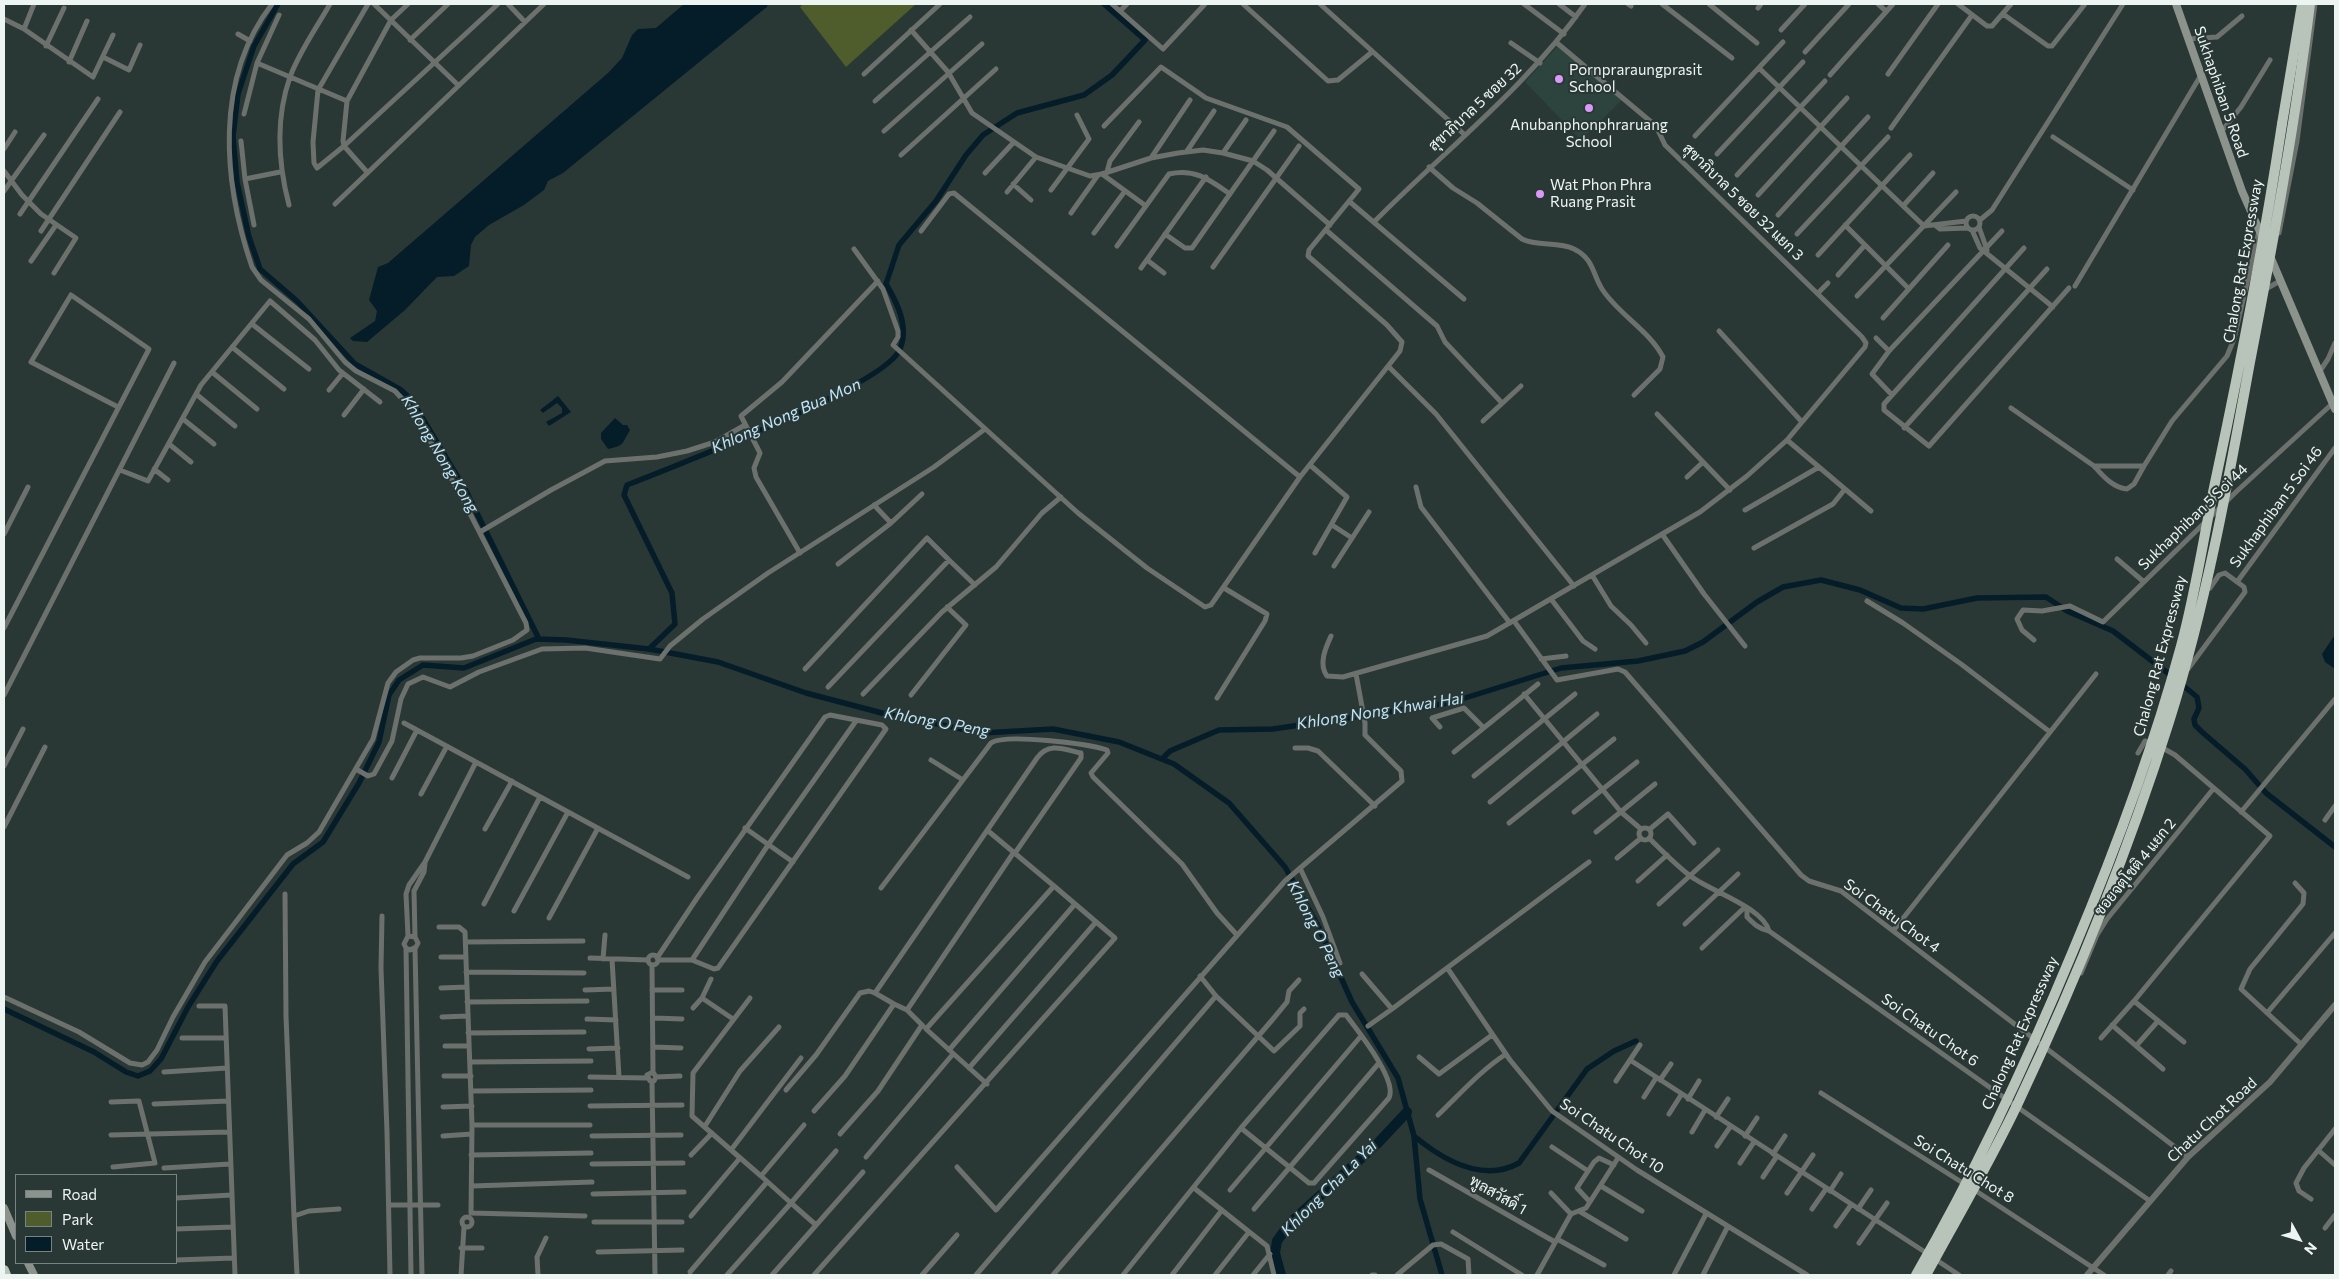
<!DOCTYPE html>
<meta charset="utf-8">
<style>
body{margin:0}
#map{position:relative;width:2339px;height:1279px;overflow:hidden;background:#2a3835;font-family:Commissioner,sans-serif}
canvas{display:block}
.frame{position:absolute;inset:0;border:5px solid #edf5f3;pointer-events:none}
.legend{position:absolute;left:15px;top:1174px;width:162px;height:90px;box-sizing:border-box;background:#2a3835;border:1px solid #788481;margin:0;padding:6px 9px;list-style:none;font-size:15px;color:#edf5f3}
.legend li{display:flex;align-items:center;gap:10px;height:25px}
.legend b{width:25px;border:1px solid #788481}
.north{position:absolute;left:2274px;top:1214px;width:50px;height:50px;-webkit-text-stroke:4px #2a3835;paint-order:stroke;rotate:129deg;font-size:14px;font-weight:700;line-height:20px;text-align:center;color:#edf5f3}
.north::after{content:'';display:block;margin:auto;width:18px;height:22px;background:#edf5f3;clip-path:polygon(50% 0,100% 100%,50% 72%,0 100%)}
</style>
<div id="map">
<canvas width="2339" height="1279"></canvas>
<div class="frame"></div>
<ul class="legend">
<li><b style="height:6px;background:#8b938c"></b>Road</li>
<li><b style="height:14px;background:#4f5d2d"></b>Park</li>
<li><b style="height:14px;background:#051d29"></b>Water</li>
</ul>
<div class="north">N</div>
</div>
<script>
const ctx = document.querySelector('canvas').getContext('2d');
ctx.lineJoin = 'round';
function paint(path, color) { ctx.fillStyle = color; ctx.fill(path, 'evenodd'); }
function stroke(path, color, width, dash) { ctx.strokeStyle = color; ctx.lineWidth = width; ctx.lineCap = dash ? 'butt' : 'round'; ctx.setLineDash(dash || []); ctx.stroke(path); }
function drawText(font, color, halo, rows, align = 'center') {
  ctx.font = font + ' Commissioner,Sarabun,sans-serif'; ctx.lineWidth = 4; ctx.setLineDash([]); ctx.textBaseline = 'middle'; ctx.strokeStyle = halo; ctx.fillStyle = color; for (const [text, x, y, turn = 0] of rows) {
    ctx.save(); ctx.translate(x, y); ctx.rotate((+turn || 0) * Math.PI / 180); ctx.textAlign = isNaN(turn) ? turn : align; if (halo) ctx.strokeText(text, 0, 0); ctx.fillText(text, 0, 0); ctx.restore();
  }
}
paint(new Path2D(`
 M1558 46 1622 100 1581 140 1525 82Z`), '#2d433e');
paint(new Path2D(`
 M803 4H916L846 67 800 7Z`), '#4f5d2d');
paint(new Path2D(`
 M684 4H765L768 6 563 173 548 181 544 190 524 205 489 225 475 237 471 245 469 266 454 276 437 277 405 310 367 342 353 341 350 338 375 321 377 311 369 300 378 267 388 263 608 73 622 58 632 35 638 29 656 28Z
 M558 396 571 412 549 426 546 422 562 413V408L557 403 543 413 540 410Z
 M615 418 623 425H627L630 430C621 445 625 445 608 449L601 439V433Z
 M2334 636 2335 637V669L2325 662 2322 654Z`), '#051d29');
stroke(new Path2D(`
 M278 4 254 46 238 94 233 136 237 182 249 237 260 269 297 301 355 364 401 390 411 399 466 491 539 639
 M649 649 675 624 672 593 624 495 627 485C673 467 880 387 899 351 910 329 898 304 886 284L899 245 936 201 966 155 983 135 1017 113 1084 95 1112 75 1145 40 1104 4
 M2180 683 2197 697 2199 708 2194 719 2195 725 2202 732 2245 769 2266 793 2335 847
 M1162 759 1170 751 1219 730 1273 729 1449 703 1561 668 1638 661 1685 651 1703 642 1757 602 1783 587 1821 580 1860 590 1901 608 1923 609 1977 598 2046 597 2067 611 2113 631 2173 677
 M4 1009 94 1052 126 1072 138 1076 150 1071 161 1059 188 1007 217 961 293 864 323 842 359 783 379 742 389 695 399 680 423 665 464 668 536 639 566 640 649 649 718 662 806 693 882 713 982 733 1053 729 1119 742 1174 764 1229 803 1285 867 1317 924 1352 1002 1398 1078 1414 1136 1420 1199 1442 1275
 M1414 1136C1443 1160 1483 1183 1519 1163L1587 1069 1614 1051 1636 1041`), '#051d29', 5.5);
stroke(new Path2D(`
 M1281 1275 1275 1253 1277 1241 1290 1223 1378 1143 1407 1112`), '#051d29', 10);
stroke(new Path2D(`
 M368 4 318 90 313 142 314 163 317 168 344 146 498 4
 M374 4 458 85
 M508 4 525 22
 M1112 4 1163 49 1205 4
 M1243 4 1328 81 1338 80 1372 52
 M1320 4 1465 135
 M1524 4 1564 34
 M1559 4 1576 17
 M1628 4 1631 6
 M1662 4 1732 58
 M1709 4 1757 43
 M1878 4 1886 11
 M1958 4 1987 26H1992L2011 4
 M1758 8 1761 4
 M1120 11 1127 4
 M2003 14 2048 46H2052L2085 4
 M4 19 24 29 93 77 113 35
 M24 29 34 4
 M911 30 948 72 972 113 1036 157 1090 176 1102 174 1151 158 1178 153 1203 150 1223 153 1253 161 1267 170 1330 225
 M1781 30 1805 4
 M238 34 250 41
 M2188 39 2217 37 2242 16
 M410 40 448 4
 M1511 43 1540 63
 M46 46 64 8
 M1805 52 1849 4
 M103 57 129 70 140 45
 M69 62 87 21
 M257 63 347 101
 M1759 68 1924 226 1966 221
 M864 74 940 4
 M1888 74 1938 4
 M1830 75 1893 4
 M875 101 970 17
 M244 114 257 63 279 15
 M1891 128 1972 15
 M884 131 982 44
 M2221 132 2241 107 2270 60
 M1695 136 1783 42
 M2053 137 2133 190
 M241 141 245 179 254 225
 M4 149 15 132
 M1187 151 1214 111
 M1223 153 1246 120
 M1717 154 1803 62
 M901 155 996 69
 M1151 158 1190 100
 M1429 167 1453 188 1477 203 1522 239C1538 247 1558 241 1574 249 1594 259 1592 273 1602 289 1618 314 1649 330 1663 357L1660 369 1634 395
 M4 171 22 195 41 214 76 238 54 273
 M367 172 344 146 343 141 347 101 391 20 408 4
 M1107 172 1110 161 1139 122
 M985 173 1014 142
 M1102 174 1146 206
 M1737 175 1825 81
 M245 179 280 172
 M1013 184 1031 200
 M1051 190 1089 139 1077 115
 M4 191 44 135
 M1007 192 1036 157
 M1758 195 1847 98
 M1350 202 1464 299
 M335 204 544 4
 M289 205C278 163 275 120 290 77 299 52 317 27 330 4
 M1903 206 1933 173
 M1071 213 1098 175
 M20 214 98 99
 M1778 215 1868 117
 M1966 223a7 7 0 1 1 14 0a7 7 0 1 1-14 0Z
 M1980 220 1992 210 2123 4
 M1374 222C1445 150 1527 87 1585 4
 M1845 225 1909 289
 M1935 225 1940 229 1968 228
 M1979 227 1987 250
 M1326 230 1437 326 1445 342 1502 403
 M1972 230 1980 248 2053 307
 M41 231 120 112
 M921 231 949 194 954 193 1300 477
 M1094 233 1125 191
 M2279 233 2297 141 2315 4
 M1165 234 1185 248H1192L1274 131
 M1797 234 1888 137
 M1117 246 1169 174C1195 168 1210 180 1230 194
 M2024 248 1884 404V410L1929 446 2069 288
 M854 249 883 289 898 331V337L893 345 1078 513 1147 568 1205 607 1211 605 1300 477 1400 351 1402 342 1387 325 1308 256 1309 250 1359 189 1287 127 1206 98 1161 67 1104 126
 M1818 255 1910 155
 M1147 260 1164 273
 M31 261 56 225
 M1213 267 1299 146
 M1141 268 1206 177
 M1838 275 1865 245
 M2075 286 2201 75
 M2264 290 2280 281
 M1818 293 1828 283
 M1857 296 1956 192
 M1883 318 1948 245
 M252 324 309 369
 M1719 331 1802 422
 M1876 338 1889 351
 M232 347 284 389
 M1388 366 1436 414 1574 586
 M2320 371 2328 359 2335 343
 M212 372 257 409
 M329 390 343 373
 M196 394 235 426
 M1892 395 1872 374 1889 351 2002 231
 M2011 408 2094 466H2144L2172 421 2227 356 2234 339 2259 231
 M1657 414 1730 490
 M344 415 364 389
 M183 419 214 444
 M1483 421 1521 386
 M1904 428 2047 269
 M1787 440 1871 511
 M169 444 191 462
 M1310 465 1347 497 1315 553
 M2094 466C2103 476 2113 488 2127 489L2134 484 2144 466
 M154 469 168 480
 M120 470 148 481 201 385 270 301 315 340 339 370 380 402
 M1687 477 1703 462
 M1416 487 1421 507 1510 623
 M874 505 891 523
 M1745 510 1819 467
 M1332 525 1352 538
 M480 532 551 490 605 461 657 457 687 451 715 442 745 425
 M4 534 28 487
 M1662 534 1704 594 1745 646
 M1754 548 1833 504 1845 489
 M800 553 756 477 754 468 760 453 741 416 782 382 878 281
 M2117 559 2144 582
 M838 564 891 523 922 494
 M1334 566 1369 512
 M1592 575 1611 606 1631 625 1646 643
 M2237 582 2335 448
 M1551 599 1583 641 1595 649
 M1867 601 1903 623 1961 664 2050 732
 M1514 621 1557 680 1618 669 1625 672 1801 875 1809 881 1841 891 2188 1157
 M4 628 149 349 71 295 31 362 118 407
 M1331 636C1326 647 1318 664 1327 676L1343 677 1487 636 1700 512 1747 476 1787 440 1865 347 1866 343 1862 337 1665 145 1656 126 1557 43
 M2034 640 2022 630 2017 619 2023 610 2042 611 2070 606 2103 622 2237 491 2333 403
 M1541 659 1566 656
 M805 669 927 538 949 560
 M2188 669 2245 592 2244 587 2225 573 2219 575 2210 588
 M828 687 949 560 975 585
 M863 694 942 612 996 567 1042 513 1061 497
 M1524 694 1621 812 1641 829
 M4 695 174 363
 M911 695 966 625 947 607
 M1217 698 1265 621 1267 614 1224 588
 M404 723 688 877
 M1440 727 1432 718 1464 708 1483 727
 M1295 748H1308L1318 751 1375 806
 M1454 752 1538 684
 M2138 753 2145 741 2153 743
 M931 760 963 780
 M4 766 23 729
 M356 769 368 776 374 774 392 741 401 699 408 684 423 677 450 687 479 672 542 649 585 648 660 659 670 646 703 619 768 573 934 467 985 429
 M1474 776 1575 694
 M392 778 417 730
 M421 794 447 746
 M1490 802 1597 714
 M1574 812 1637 762
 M2241 812 2335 699
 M2325 820 2335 806
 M1509 823 1614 739
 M4 827 45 747
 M745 828 793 862
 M1639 834a6 6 0 1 1 12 0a6 6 0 1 1-12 0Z
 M485 829 512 781
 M1650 829 1668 814 1694 843
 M987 830 1054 886
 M1596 832 1655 784
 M1649 838C1662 851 1675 864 1689 875 1709 891 1763 907 1769 931
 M1617 858 1641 838
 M1300 868 1323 917 1340 963
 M1638 881 1667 855
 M2295 883 2304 893 2303 904 2250 969 2241 989 2302 1045
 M881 888 991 743C1005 733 1089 744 1107 750L1108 753 1091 773 1093 777 1182 864 1217 913 1237 935
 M285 894 286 1016 294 1216
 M484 904 540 797
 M1659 904 1718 850
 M1747 909V917C1754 924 1759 929 1769 931
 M514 911 568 812
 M382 916 381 968 387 1132 390 1275
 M549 918 598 828
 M1685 924 1738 874
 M439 927H459L465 932 472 1125 471 1213 585 1216
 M1769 931 2150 1201
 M1893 931 2096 674
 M408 936 406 894 409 885 425 862 476 762
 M415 937 414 891 424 872 425 863
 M466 942 583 941
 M406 948 410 950 416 947 418 943 415 937 408 936 404 944 406 948 411 1275
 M1702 948 1745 907
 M415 949 422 1275
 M648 960a5 5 0 1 1 10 0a5 5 0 1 1-10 0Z
 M441 957H466
 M590 958 648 960
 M657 958 697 898 825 717 830 715 882 725 886 729 718 968 714 969 692 960H658
 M603 959 605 935
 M612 959 619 1077
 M692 960 768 845 856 721
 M652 965 653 1072 656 1077 654 1081H650L647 1075 653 1072
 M1448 969 1510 1060 1552 1111 1637 1170 1807 1275
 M466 972 584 973
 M2081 973 2097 935 2107 919 2214 788
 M1362 974 1392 1009 1589 862
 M1200 976 1216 996 1274 1051 1300 1026V1013L1304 1009
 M711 979 702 998 733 1019
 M441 988 467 987
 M585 990 614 989
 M652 990H682
 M4 997 79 1032 130 1063 142 1065 148 1062 157 1050 173 1017 205 962 287 855 307 843 319 832 373 739 388 683 396 672 413 660 420 658H461L473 656 513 640 527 630 526 623 462 498 414 412 395 391 356 371 345 362 309 319 261 280 252 267C223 182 214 79 272 4
 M2134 1001 2184 1042
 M467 1002 587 1001
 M894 1004 907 1010 923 1026
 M199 1006H225L235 1275
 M693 1008 702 998
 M907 1010 1014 852
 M2267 1013 2335 933
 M442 1017 467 1016
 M654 1018 682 1019
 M587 1019 616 1020
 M2112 1025 2163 1069
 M1368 1026 1392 1009
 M468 1033 584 1032
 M182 1038H226
 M2101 1038 2134 1001 2270 836 2175 755 2161 747
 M445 1046H469
 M2136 1046 2158 1021
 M653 1047 681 1048
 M589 1049 618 1048
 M949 1050 1075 904
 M1419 1057 1439 1074 1492 1035
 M1630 1060 1928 1254
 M470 1062 591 1061
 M969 1068 1096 922
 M164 1072 227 1068
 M444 1076H471
 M590 1077 647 1078
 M656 1077 680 1076
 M1660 1080 1671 1064
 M652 1081 655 1275
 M1616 1081 1640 1045
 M786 1090 816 1055 860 993 869 991 875 993
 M472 1091 591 1090
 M1821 1093 1966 1185
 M1644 1097 1656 1078
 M1688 1099 1699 1081
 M111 1102 139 1101 155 1163 113 1167
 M154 1104 228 1101
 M590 1106 682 1105
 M443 1107 472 1106
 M814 1111 845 1076 894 1004 875 993 1037 758C1049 742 1063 749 1081 753V758L1015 853
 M1669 1114 1681 1095
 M1438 1115C1460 1094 1480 1071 1506 1054
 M1716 1117 1728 1099
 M472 1125H590
 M804 1125 761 1176 791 1203 836 1151
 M705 1126 740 1071 779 1027
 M1692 1132 1705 1110
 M840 1134 878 1091 922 1025
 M111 1135 229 1132
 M443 1136 472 1134
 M592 1136 681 1135
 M1745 1136 1757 1118
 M1717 1146 1730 1127
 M1552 1147 1588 1171
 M731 1150 692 1116 693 1073 750 998
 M2318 1150 2335 1165
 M1773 1154 1785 1136
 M471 1155 591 1153
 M691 1155 712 1133
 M866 1157 953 1054
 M1740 1163 1754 1142
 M592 1164 683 1163
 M957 1167 996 1210 1285 881 1402 781 1401 771 1365 735V723L1356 674
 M164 1168 230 1164
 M1429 1170 1555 1242
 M761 1176 731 1150 801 1058
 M1763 1177 1777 1156
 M472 1186 592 1182
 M1601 1186 1642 1211
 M1194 1188 1267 1246 1274 1275
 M1973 1189 2104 1275
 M1230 1190 1361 1036
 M1830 1191 1841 1174
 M1551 1193 1571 1214
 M1787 1193 1813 1155
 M593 1194 684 1192
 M176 1198 232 1195
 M2311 1199 2299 1191 2296 1183 2304 1168 2335 1129
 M1590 1202 1577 1188 1594 1162 1599 1158 1614 1165
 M389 1205H438
 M1254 1209 1379 1063
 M1812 1209 1826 1189
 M1858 1209 1871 1190
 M1579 1211 1626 1239
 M691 1216 740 1158
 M462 1222a5 5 0 1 1 10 0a5 5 0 1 1-10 0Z
 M594 1222H682
 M1836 1226 1851 1205
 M2325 1228 2335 1215
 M176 1229 233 1227
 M1453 1232 1522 1275
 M1557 1239 1604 1265
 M1859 1243 1887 1203
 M461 1248H482
 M598 1252 682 1250
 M1935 1259 1959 1275
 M176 1260 234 1258
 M690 1272 767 1182
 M297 1275 294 1216 309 1211 339 1209
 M461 1275 464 1227
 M538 1275 537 1257 546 1238
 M727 1275 791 1203 816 1225
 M772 1275 863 1172
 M814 1275 1115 938 1054 886 926 1029 987 1084
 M922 1275 957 1235
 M976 1275 1216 996
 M1053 1275 1273 1019 1287 1002 1289 991 1299 980
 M1123 1275 1241 1128 1339 1015H1346C1357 1030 1398 1080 1389 1098L1314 1183H1309L1241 1128
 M1172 1275 1222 1210
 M1215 1275 1249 1232
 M1253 1275 1270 1254
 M1372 1275H1375
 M1397 1275 1433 1245 1441 1244 1468 1259 1469 1275
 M1537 1275 1571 1214 1586 1208 1618 1158
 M1674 1275 1706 1214
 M1703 1275 1728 1226
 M2168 1275 2171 1271`), '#6c716d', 5);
stroke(new Path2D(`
 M2087 1275 2188 1157 2270 1082 2335 1005`), '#6c716d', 6);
stroke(new Path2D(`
 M2176 4 2242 191 2264 241
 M2270 256 2335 409
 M4 1208 16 1236
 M28 1263 34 1275`), '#8b938c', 8);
stroke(new Path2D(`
 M2282 124 2302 4
 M4 1270 6 1275`), '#b8c4ba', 10);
stroke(new Path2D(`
 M1916 1275C1976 1171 2027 1062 2073 951 2115 851 2153 750 2181 646 2196 591 2204 534 2216 478 2241 361 2264 243 2282 124
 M1926 1275C1957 1218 1990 1162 2018 1103 2076 980 2128 852 2169 722 2206 605 2228 483 2250 362 2273 243 2295 124 2310 4`), '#b8c4ba', 10);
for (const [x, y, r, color] of [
 [1559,79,5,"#d99af7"],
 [1589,108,5,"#d99af7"],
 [1540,194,5,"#d99af7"]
]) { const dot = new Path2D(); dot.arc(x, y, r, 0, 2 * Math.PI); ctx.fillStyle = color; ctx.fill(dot); stroke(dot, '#2a3835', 2); }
drawText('15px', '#edf5f3', '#2a3835', [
 ["Pornpraraungprasit",1569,70],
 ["School",1569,87],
 ["Anubanphonphraruang",1589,125,"center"],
 ["School",1589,142,"center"],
 ["Wat Phon Phra",1550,185],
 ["Ruang Prasit",1550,202]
], 'left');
drawText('15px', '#edf5f3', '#2a3835', [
 ["Sukhaphiban 5 Road",2221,92,71],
 ["สุขาภิบาล 5 ซอย 32",1475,107,-43],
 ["สุขาภิบาล 5 ซอย 32 แยก 3",1743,202,44],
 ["Chalong Rat Expressway",2243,261,-80],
 ["Sukhaphiban 5 Soi 46",2276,507,-54],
 ["Sukhaphiban 5 Soi 44",2193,517,-44],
 ["Chalong Rat Expressway",2160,656,-75],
 ["ซอยจตุโชติ 4 แยก 2",2135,867,-51],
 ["Soi Chatu Chot 4",1892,916,36],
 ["Soi Chatu Chot 6",1930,1030,35],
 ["Chalong Rat Expressway",2020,1033,-66],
 ["Chatu Chot Road",2212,1120,-43],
 ["Soi Chatu Chot 10",1612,1136,34],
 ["Soi Chatu Chot 8",1964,1169,32],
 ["พูลสวัสดิ์ 1",1498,1195,30]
]);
drawText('italic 16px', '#c0e6fc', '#2a3835', [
 ["Khlong Nong Bua Mon",786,416,-24],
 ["Khlong Nong Kong",440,454,59],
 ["Khlong Nong Khwai Hai",1380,711,-9],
 ["Khlong O Peng",937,722,10],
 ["Khlong O Peng",1316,929,63],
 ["Khlong Cha La Yai",1329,1188,-45]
]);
</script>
